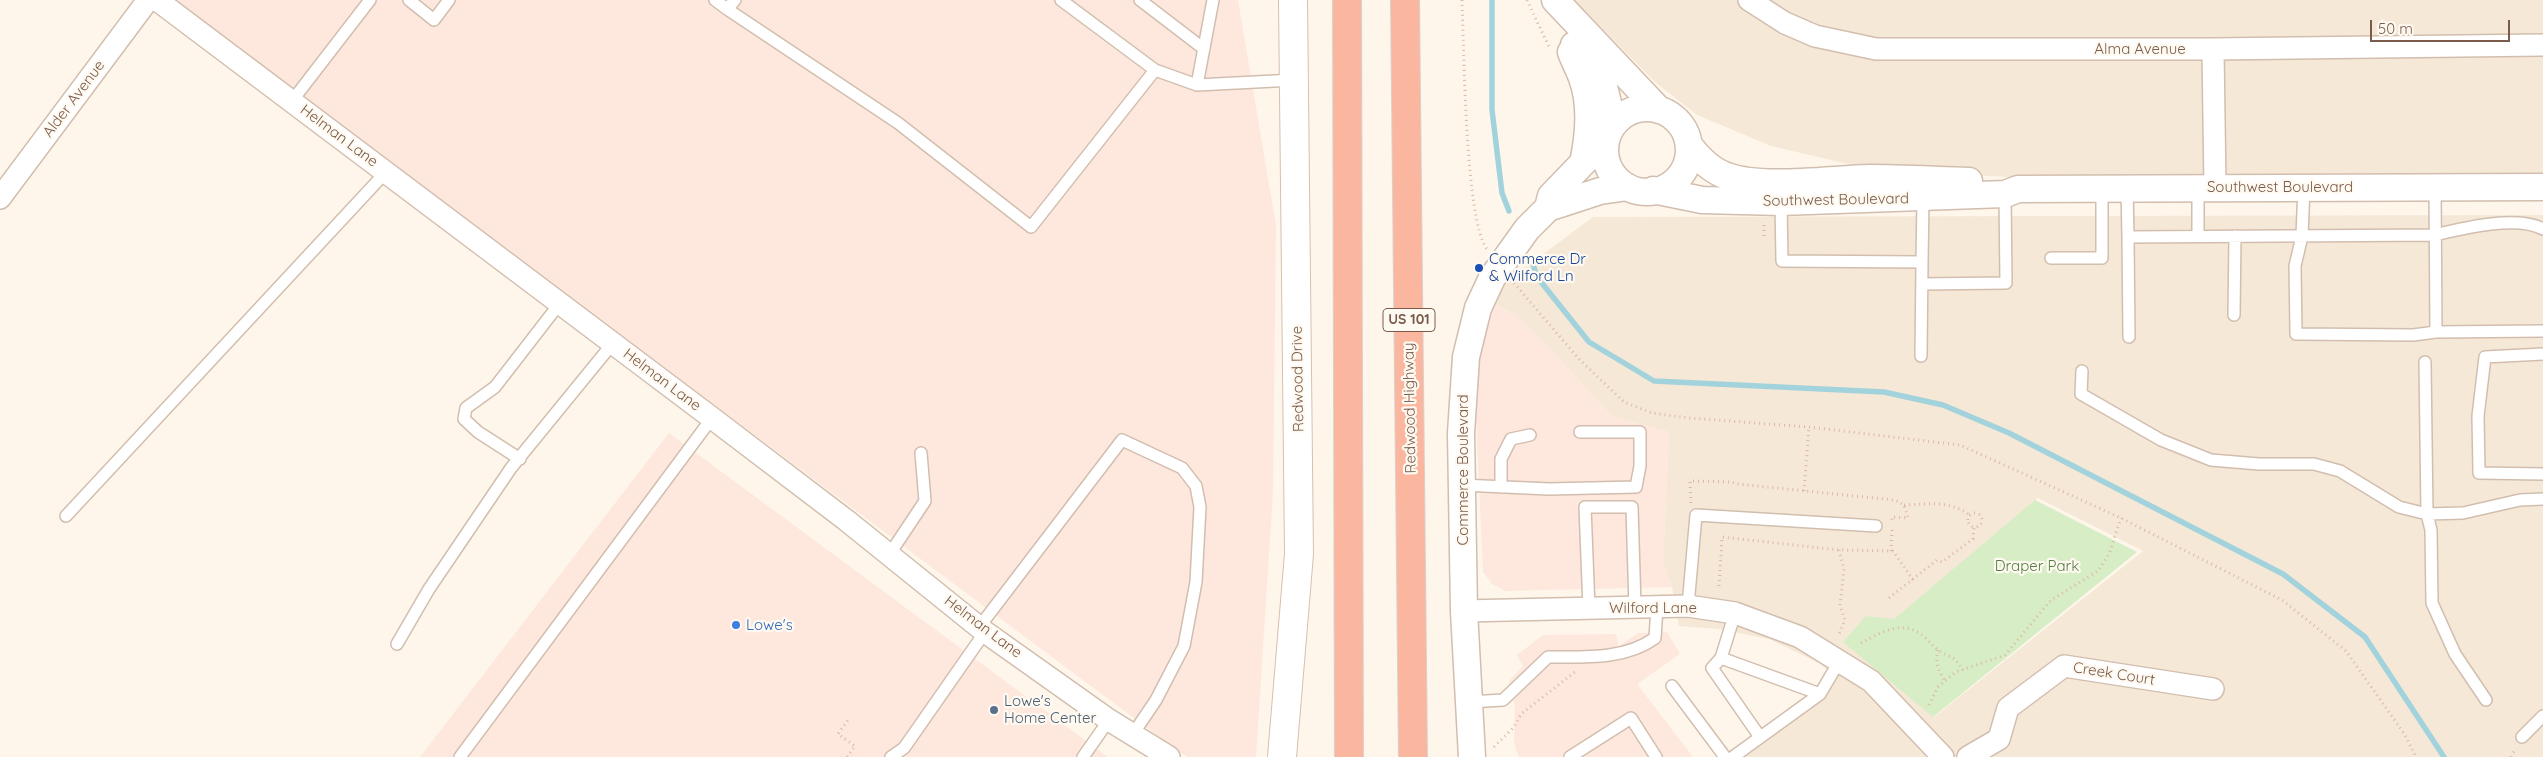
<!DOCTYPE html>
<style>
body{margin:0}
#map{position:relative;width:2543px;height:757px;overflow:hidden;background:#fef6ea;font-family:Quicksand,sans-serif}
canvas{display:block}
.scale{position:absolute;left:2370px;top:20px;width:140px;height:22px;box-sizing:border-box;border:2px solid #7b5c4b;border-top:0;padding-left:6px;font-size:15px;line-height:18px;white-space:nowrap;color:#7b5c4b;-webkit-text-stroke:4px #fffaf1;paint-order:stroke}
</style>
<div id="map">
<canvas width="2543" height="757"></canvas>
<div class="scale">50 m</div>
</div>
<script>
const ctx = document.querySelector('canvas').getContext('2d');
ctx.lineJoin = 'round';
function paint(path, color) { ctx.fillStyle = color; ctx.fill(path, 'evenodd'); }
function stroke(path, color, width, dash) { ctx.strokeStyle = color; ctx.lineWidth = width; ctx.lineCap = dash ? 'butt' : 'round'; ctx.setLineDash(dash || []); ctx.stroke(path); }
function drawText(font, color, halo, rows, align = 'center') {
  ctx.font = font + ' Quicksand,sans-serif'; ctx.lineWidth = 4.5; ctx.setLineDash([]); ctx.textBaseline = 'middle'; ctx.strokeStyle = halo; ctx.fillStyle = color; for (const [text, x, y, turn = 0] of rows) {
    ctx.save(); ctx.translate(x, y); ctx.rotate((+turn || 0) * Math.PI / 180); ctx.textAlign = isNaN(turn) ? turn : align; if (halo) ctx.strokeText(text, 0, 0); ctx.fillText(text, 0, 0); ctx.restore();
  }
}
paint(new Path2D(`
 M1574 0H2543V184L2215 187 1925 173 1844 163 1771 146 1697 115 1655 82Z
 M2543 215V757H1733L1820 694 1832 674 1819 663 1769 639 1718 629 1679 626 1672 587 1663 564 1669 432 1612 417 1555 354 1513 313 1483 299 1593 217ZM2038 498 2143 551 1934 717 1866 616 1894 620Z`), '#f6e8d7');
paint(new Path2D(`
 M172 0H1238L1276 226 1273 492 1256 757H1188L1178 751Z
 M1483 299 1513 313 1555 354 1612 417 1669 432 1663 564 1672 587 1505 591 1492 584 1483 572 1474 375Z
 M669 433 1108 757H420Z
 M1667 632 1680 654 1637 684 1693 757H1519L1514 744 1515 705 1509 681 1523 666 1517 655 1543 635 1616 634 1619 646 1638 633Z`), '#fee7dd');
paint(new Path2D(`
 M2035 500 2137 552 1933 717 1843 642 1866 616 1894 619Z`), '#d6edc6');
stroke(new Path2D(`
 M1492 0V110L1502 193 1509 211
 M1531 258 1537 277 1589 342 1654 381 1884 392 1943 405 2009 433 2283 574 2365 637 2444 757`), '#a2d3dc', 5.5);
const service = new Path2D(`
 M409 0 434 20 449 0
 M715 0 727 9
 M735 0 727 9 898 123 1031 227 1155 70
 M1061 0 1155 70 1197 85
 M1140 0 1204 49
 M1213 0 1197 85 1294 80
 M292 101 370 0
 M2127 187 2128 237 2435 235C2464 228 2517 215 2543 229
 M2304 187 2302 236 2295 266 2296 334 2413 335 2436 332 2435 187
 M2198 188V236
 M1781 202 1782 261 1922 262 1923 199
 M2128 237 2129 337
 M2051 258H2102V187
 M1922 284 2006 283 2005 194
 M2234 315 2235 236
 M2436 332 2543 331
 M2543 354 2485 357 2478 416 2479 473 2543 474
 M1921 356 1922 262
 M2082 371 2081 394 2161 440 2211 460 2259 464H2314L2340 471 2399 507 2427 514 2425 362
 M520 459 478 432 464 419 466 408 495 387 560 303
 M1462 485 1549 489 1636 487 1640 466V432H1580
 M1501 487V459L1511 439 1530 435
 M66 516 386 172
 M889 555 925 501 921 453
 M1688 606 1696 515 1876 526
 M1589 608 1585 507H1632L1635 607
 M1735 613 1721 658 1820 694
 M980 626 1122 440 1182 468 1196 486 1200 507 1196 582 1184 646 1156 700 1133 734
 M397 644 429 589 511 468 613 343
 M1721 658 1712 668 1760 737
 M1672 686 1725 757
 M2486 700 2455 654 2432 603 2431 530 2427 514 2463 513 2520 500 2543 499
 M1469 702 1503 700 1548 657C1583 657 1625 660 1655 638L1657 607
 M2522 737 2543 716
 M460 757 712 418
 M891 757 904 748 985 632
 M1083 757 1109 720
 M1570 757 1631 718 1656 757
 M1733 757 1820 694 1840 660`);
const minor = new Path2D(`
 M157 0 712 418 846 520 985 632 1109 720 1169 757
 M1749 0 1785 23 1815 36 1876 49H2213L2543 45
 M2213 49 2215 187
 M0 198 148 0
 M1464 611 1688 606 1735 613 1800 637 1871 681 1943 757
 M1968 757 1999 739 2008 708 2064 666 2213 689`);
const tertiary = new Path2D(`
 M1555 0 1659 110
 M1574 45 1602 79 1613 123
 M1571 52C1574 61 1579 69 1582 78 1592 105 1589 135 1583 163
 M1605 150a42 42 0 1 1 84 0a42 42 0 1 1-84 0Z
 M1689 145C1698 158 1712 171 1727 176 1761 189 1830 179 1869 178 1902 178 1935 180 1969 181
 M1653 190 1702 200 1781 202 2005 194 2018 189 2543 187
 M1548 208 1600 191 1628 187
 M1472 757 1464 611 1461 433 1466 357 1478 308 1492 278 1527 229 1548 208 1551 196 1606 139`);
const secondary = new Path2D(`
 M1282 757 1299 554 1293 0`);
const motorway = new Path2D(`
 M1347 0 1349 757
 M1405 0 1413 757`);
stroke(service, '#d2beae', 14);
stroke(minor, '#d2beae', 24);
stroke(tertiary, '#d2beae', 29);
stroke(secondary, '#d7c0ad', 30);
stroke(motorway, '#dad1cd', 30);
stroke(new Path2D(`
 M1462 0C1464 44 1465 222 1487 249
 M1527 0 1550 49
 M1764 236V222
 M1514 283 1579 359 1624 402 1652 413 1689 418 1809 427 1960 445 2121 518 2282 600 2346 651 2405 735 2416 757
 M1804 491 1809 427
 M1691 503 1690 481 1732 482 1737 484 1895 500 1904 505 1908 518 1892 517V523
 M1904 505C1930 504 1947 500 1970 515
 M1968 520a7 7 0 1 1 14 0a7 7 0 1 1-14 0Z
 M1839 550 1844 569 1840 606 1845 620 1839 634
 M1891 551 1892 530
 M1719 586 1722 537 1839 550 1893 551 1913 580
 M1889 598 1937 560 1942 562 1973 539 1974 528
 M1861 643C1880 633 1902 619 1922 635 1928 639 1931 645 1937 649 1950 659 1952 653 1963 670
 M1938 650C1935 663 1938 670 1945 681
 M1929 705 1938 687 1945 681 1956 672 2005 655 2051 600 2098 571 2109 554 2121 518
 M1494 747 1514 727 1521 714 1575 672
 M847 757 855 746 838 734 848 720
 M2511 757 2515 749`), '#dbb8a2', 3, [1, 4]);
stroke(service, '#fff', 11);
stroke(minor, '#fff', 21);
stroke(tertiary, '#fff', 26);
stroke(secondary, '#fff', 28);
stroke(motorway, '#fab69e', 28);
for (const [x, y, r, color] of [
 [1479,268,5,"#1a4fb4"],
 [736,625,5,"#3f7fe0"],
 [994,710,5,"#5c6f8a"]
]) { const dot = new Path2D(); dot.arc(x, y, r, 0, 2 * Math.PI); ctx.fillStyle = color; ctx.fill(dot); stroke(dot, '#fffaf1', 2); }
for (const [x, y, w] of [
 [1409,320,52]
]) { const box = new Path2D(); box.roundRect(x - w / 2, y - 11.5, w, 23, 4); ctx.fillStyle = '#fffaf1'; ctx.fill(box); stroke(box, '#7b5c4b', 1); }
drawText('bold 14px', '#7b5c4b', null, [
 ["US 101",1409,320]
]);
drawText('15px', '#7b5c4b', '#fffaf1', [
 ["Alma Avenue",2140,49],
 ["Alder Avenue",74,99,-53],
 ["Helman Lane",339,136,37],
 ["Southwest Boulevard",2280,187],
 ["Southwest Boulevard",1836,200,-1],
 ["Redwood Drive",1298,379,-91],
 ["Helman Lane",662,380,37],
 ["Redwood Highway",1410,408,-91],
 ["Commerce Boulevard",1463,470,-90],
 ["Wilford Lane",1653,608],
 ["Helman Lane",983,627,37],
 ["Creek Court",2114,674,9]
]);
drawText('15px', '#164399', '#fffaf1', [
 ["Commerce Dr",1489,259],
 ["& Wilford Ln",1489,276]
], 'left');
drawText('15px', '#517b3f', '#fffaf1', [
 ["Draper Park",2037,566]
]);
drawText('15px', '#366cbe', '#fffaf1', [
 ["Lowe's",746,625]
], 'left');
drawText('15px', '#4e5e75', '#fffaf1', [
 ["Lowe's",1004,701],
 ["Home Center",1004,718]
], 'left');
</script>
